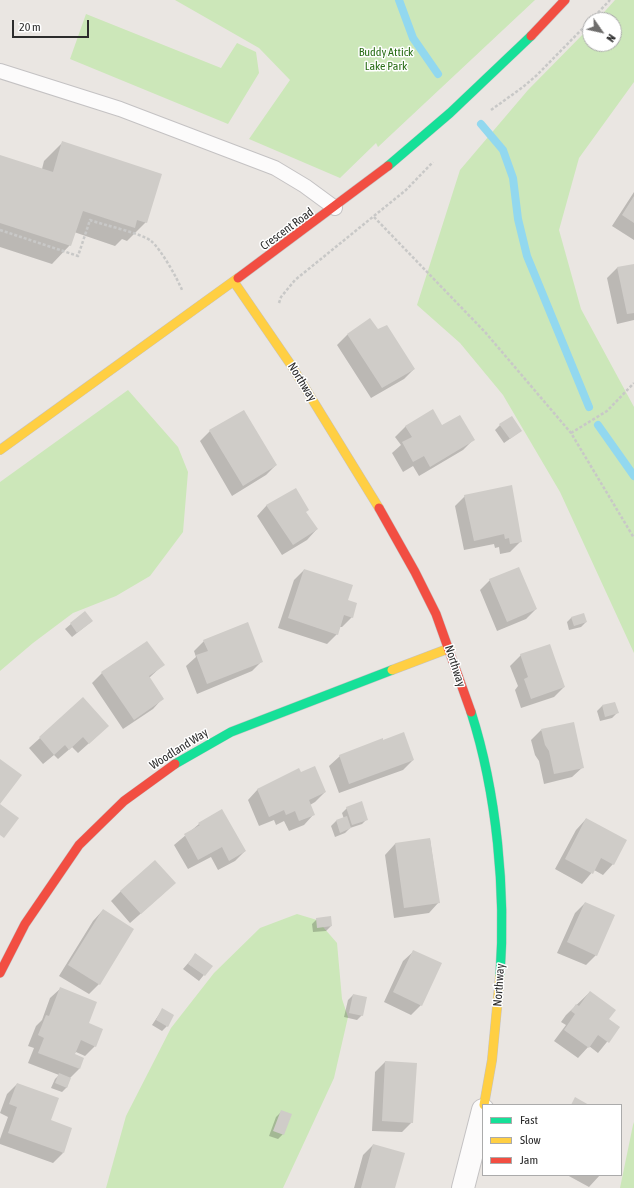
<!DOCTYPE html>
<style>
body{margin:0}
#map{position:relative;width:634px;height:1188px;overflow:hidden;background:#eae6e2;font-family:"Asap Condensed",sans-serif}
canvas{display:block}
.legend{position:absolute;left:482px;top:1104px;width:140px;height:72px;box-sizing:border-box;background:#fff;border:1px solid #ababab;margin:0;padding:5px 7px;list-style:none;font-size:12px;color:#2c2c2c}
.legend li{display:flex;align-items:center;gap:8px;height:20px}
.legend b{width:20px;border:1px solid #ababab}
.north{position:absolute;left:582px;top:12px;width:40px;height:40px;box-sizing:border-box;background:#fff;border:1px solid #ababab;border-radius:50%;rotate:124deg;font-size:11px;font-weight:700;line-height:16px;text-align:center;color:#2c2c2c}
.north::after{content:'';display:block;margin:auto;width:14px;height:18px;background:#6e6d6c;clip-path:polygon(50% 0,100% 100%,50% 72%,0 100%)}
.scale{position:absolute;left:12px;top:20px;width:77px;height:18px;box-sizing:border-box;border:2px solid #2c2c2c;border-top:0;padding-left:5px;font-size:12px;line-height:14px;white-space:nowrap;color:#2c2c2c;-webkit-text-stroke:3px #fff;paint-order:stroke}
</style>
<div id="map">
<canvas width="634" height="1188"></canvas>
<ul class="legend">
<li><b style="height:5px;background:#16e098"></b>Fast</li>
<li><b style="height:5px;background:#ffcf43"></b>Slow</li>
<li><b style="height:5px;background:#f24e42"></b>Jam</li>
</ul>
<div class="north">N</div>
<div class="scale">20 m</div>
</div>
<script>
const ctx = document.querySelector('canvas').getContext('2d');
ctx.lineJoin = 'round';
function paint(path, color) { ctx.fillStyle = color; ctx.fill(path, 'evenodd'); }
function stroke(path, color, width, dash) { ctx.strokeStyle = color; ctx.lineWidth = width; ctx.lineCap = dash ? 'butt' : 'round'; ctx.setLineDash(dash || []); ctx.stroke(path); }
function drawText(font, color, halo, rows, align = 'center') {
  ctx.font = font + ' "Asap Condensed",sans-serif'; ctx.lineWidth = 3; ctx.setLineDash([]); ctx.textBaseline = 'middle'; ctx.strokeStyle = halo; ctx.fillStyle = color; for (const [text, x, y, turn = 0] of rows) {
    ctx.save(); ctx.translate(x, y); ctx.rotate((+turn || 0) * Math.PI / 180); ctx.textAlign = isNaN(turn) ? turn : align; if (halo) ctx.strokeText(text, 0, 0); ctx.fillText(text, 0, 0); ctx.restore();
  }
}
paint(new Path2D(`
 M175 0H535L378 147 376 143 340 178 249 139 290 80 259 48Z
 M615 0H634V82L579 158 559 230 581 309 634 407V653L560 492 503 395 460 343 417 305 460 170 528 90 590 27V44H614V20H597Z
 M86 14 221 68 237 43 256 52 259 73 228 124 70 59Z
 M128 390 178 447 188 472 183 532 150 576 116 596 73 613 33 643 0 671V482Z
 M297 914 317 920 337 943 342 999 348 1017 334 1078 283 1188H106L126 1116 171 1028 214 973 260 928Z
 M634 1122V1188H620L633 1125Z`), '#cce7b9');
paint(new Path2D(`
 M62 143 146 222 127 241 122 239 115 246 74 232 70 245 52 264 0 247V156L42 169 44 161Z
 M634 192V240L612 226Z
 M634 265V320L617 324 607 278 617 268Z
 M370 320 378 330 414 369 404 379 371 398 337 345 347 335Z
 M500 425 521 431 504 443 495 430Z
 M406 426 442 427 473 440 463 450 419 476 413 466 403 472 392 453 401 445 395 437Z
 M210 431 276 465 266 475 232 496 200 441Z
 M465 496 521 541 510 552 500 554 499 547 495 548 494 544 464 550 455 506Z
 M267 505 305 512 317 529 307 540 282 555 257 516Z
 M304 570 347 601 352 617 342 627H339L337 634 327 644 278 628 294 580Z
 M490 580 536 609 526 619 497 631 480 590Z
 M85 612 92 621 72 637 65 629Z
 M572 617 586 622 581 627 569 630 567 622Z
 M204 641 262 661 252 671 197 694 186 666 196 657 194 651Z
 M521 655 564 687 554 697 521 708 515 690 518 686 510 666Z
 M163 665 149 678 163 698 153 709 123 729 92 683 102 673Z
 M83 699 97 736 78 753 72 747 58 759 54 755 43 764 29 748Z
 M615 703 617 713 612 718 600 721 597 711 602 706Z
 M541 730 583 767 572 777 544 784 539 761 535 755 531 740Z
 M340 756 413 760 403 770 339 793 329 766Z
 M301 773 325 792 315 802 310 805 314 814 304 825 289 831 284 821 276 825 274 820 259 826 248 800 258 789Z
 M347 808 367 819 362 824 350 828 345 833 335 837 331 826 336 821 344 819 342 813Z
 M586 819 613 864 603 875 594 870 582 884 555 869 576 830Z
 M199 824 245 851 235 861 218 870 211 857 188 869 174 845Z
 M430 839 439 902 429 913 394 918 385 855 395 844Z
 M121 891 164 893 130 923 111 901Z
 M585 903 596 955 586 965 557 953 575 913Z
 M103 910 99 984 89 994 59 976 93 921Z
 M317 919 331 926 326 931 313 932 312 924Z
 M414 951 421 1005 411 1015 384 1002 403 961Z
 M196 954 211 966 199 981 183 969Z
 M61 988 88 1024 95 1046 85 1056 76 1052 73 1055 83 1059 79 1069 70 1078 67 1087 62 1092 51 1088 55 1079 59 1075 28 1063 34 1048 28 1046 36 1026 42 1020 50 998Z
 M590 992 608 1019 619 1027 598 1053 589 1046 578 1058 554 1041 566 1025 561 1022 566 1015Z
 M353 995 362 1015 357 1020 344 1017 348 1000Z
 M162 1010 167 1026 162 1031 152 1025Z
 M385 1062 412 1122 402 1132 372 1131 375 1072Z
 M17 1084 49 1121 63 1153 53 1163 0 1144V1139L8 1117 0 1113 7 1094Z
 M281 1112 283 1134 278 1139 269 1136 276 1117Z
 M373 1145 394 1188H354L363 1155Z
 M567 1175H600L589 1187Z`), '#0003');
stroke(new Path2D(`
 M399 0 413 38 438 74
 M481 124 503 150 513 178 518 219 527 256 589 407
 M598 425 634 476`), '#92d8ef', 8);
paint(new Path2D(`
 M62 141 162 174 147 223 137 220 135 228 83 211 71 246 0 223V155L53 172Z
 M634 196V223L622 215Z
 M634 264V313L627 314 617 267Z
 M370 318 378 329 387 325 415 369 382 388 347 334Z
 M433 409 442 425 460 415 475 440 430 467 424 456 413 462 402 442 412 437 405 426Z
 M244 410 277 465 243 486 209 430Z
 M512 416 522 431 510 439 499 424Z
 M512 485 522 542 510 544 509 538 505 539 504 534 474 541 464 495Z
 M296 488 309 510 306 512 318 529 293 545 266 505Z
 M519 567 537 609 507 622 489 579Z
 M304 569 353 585 348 600 357 603 353 618 344 615 338 635 288 618Z
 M85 611 93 621 77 633 70 623Z
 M584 613 587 622 574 626 571 617Z
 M248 622 263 662 207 684 196 655 208 651 203 640Z
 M147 641 165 665 149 676 164 699 134 720 101 672Z
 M550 644 565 687 531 699 524 679 528 677 520 654Z
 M83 697 109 726 89 744 83 737 69 750 65 745 54 755 39 737Z
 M615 702 619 713 605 717 602 705Z
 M574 722 584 768 554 774 549 751 545 745 541 729Z
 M404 732 414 760 349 784 339 755 383 738V740Z
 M0 759 22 775 0 804 19 818 4 838 0 835Z
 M315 766 326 792 309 800 315 815 299 821 295 811 286 815 284 810 269 817 257 789 299 768 301 772Z
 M362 801 368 820 352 825 346 807Z
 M222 809 246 851 229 861 222 847 198 860 184 834 200 825 198 823Z
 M347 816 351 828 340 833 336 820Z
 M586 818 627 840 614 865 601 858 593 874 565 859Z
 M430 838 440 903 404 908 395 843Z
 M155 860 176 883 141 914 120 891Z
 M585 902 615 915 597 956 567 942Z
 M103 909 134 929 100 985 68 965Z
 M331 916 332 926 317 928 316 918Z
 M413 950 442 963 422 1006 393 992Z
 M195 953 213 966 205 976 188 964Z
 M60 987 97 1002 89 1023 103 1029 96 1047 81 1040 75 1054 84 1058 80 1069 38 1053 44 1038 38 1035 46 1015 49 1016Z
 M590 991 616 1010 609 1019 620 1027 609 1043 598 1035 589 1048 564 1030 575 1014 571 1011 576 1004 579 1006Z
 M353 994 367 997 363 1016 349 1013Z
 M162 1008 174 1015 168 1027 156 1020Z
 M385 1061 417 1063 413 1123 382 1121Z
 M59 1073 71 1078 67 1088 55 1083Z
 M17 1083 59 1098 51 1120 72 1128 64 1153 8 1133 17 1107 9 1104Z
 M575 1097 589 1105H571Z
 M281 1110 292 1114 284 1135 273 1131Z
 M373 1144 405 1153 395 1188H361Z`), '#cfccc8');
const lane = new Path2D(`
 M0 71 120 109 275 168 305 186 335 208`);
const street = new Path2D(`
 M463 1188 483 1110`);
const fast = new Path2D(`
 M388 166 450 113 531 36
 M471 712C497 793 506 892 500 976
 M175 764 231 732 392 670`);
const slow = new Path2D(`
 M234 282 291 365 379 508
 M0 450 238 278
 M392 670 450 648
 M484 1105 492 1060 500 976`);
const jam = new Path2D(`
 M531 36 565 0
 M238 278 388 166
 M379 508 415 572 436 614 471 712
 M0 973 25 924 79 845 124 801 175 764`);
stroke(lane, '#c4c2c3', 16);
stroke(street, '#c4c2c3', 24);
stroke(fast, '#c4c2c3', 10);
stroke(slow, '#c4c2c3', 10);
stroke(jam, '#c4c2c3', 10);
stroke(new Path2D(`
 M591 20 610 0
 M491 110 523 87 537 75 590 21
 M374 217 485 332 571 433 634 538
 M0 230 78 256 90 220C103 225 141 233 151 241 161 249 177 278 182 290
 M279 303 281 297 295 280 406 190 433 162
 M571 433 607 411 634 383`), '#c8c8c7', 2.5, [3, 2]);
stroke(lane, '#fcfbfb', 14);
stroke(street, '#fcfbfb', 22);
stroke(fast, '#16e098', 9);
stroke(slow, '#ffcf43', 9);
stroke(jam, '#f24e42', 9);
drawText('12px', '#2a6e17', '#fff', [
 ["Buddy Attick",386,52],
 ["Lake Park",386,66]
]);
drawText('12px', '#2c2c2c', '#fff', [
 ["Crescent Road",287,229,-36],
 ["Northway",302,382,58],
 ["Northway",455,666,72],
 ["Woodland Way",179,749,-32],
 ["Northway",499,985,-86]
]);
</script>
